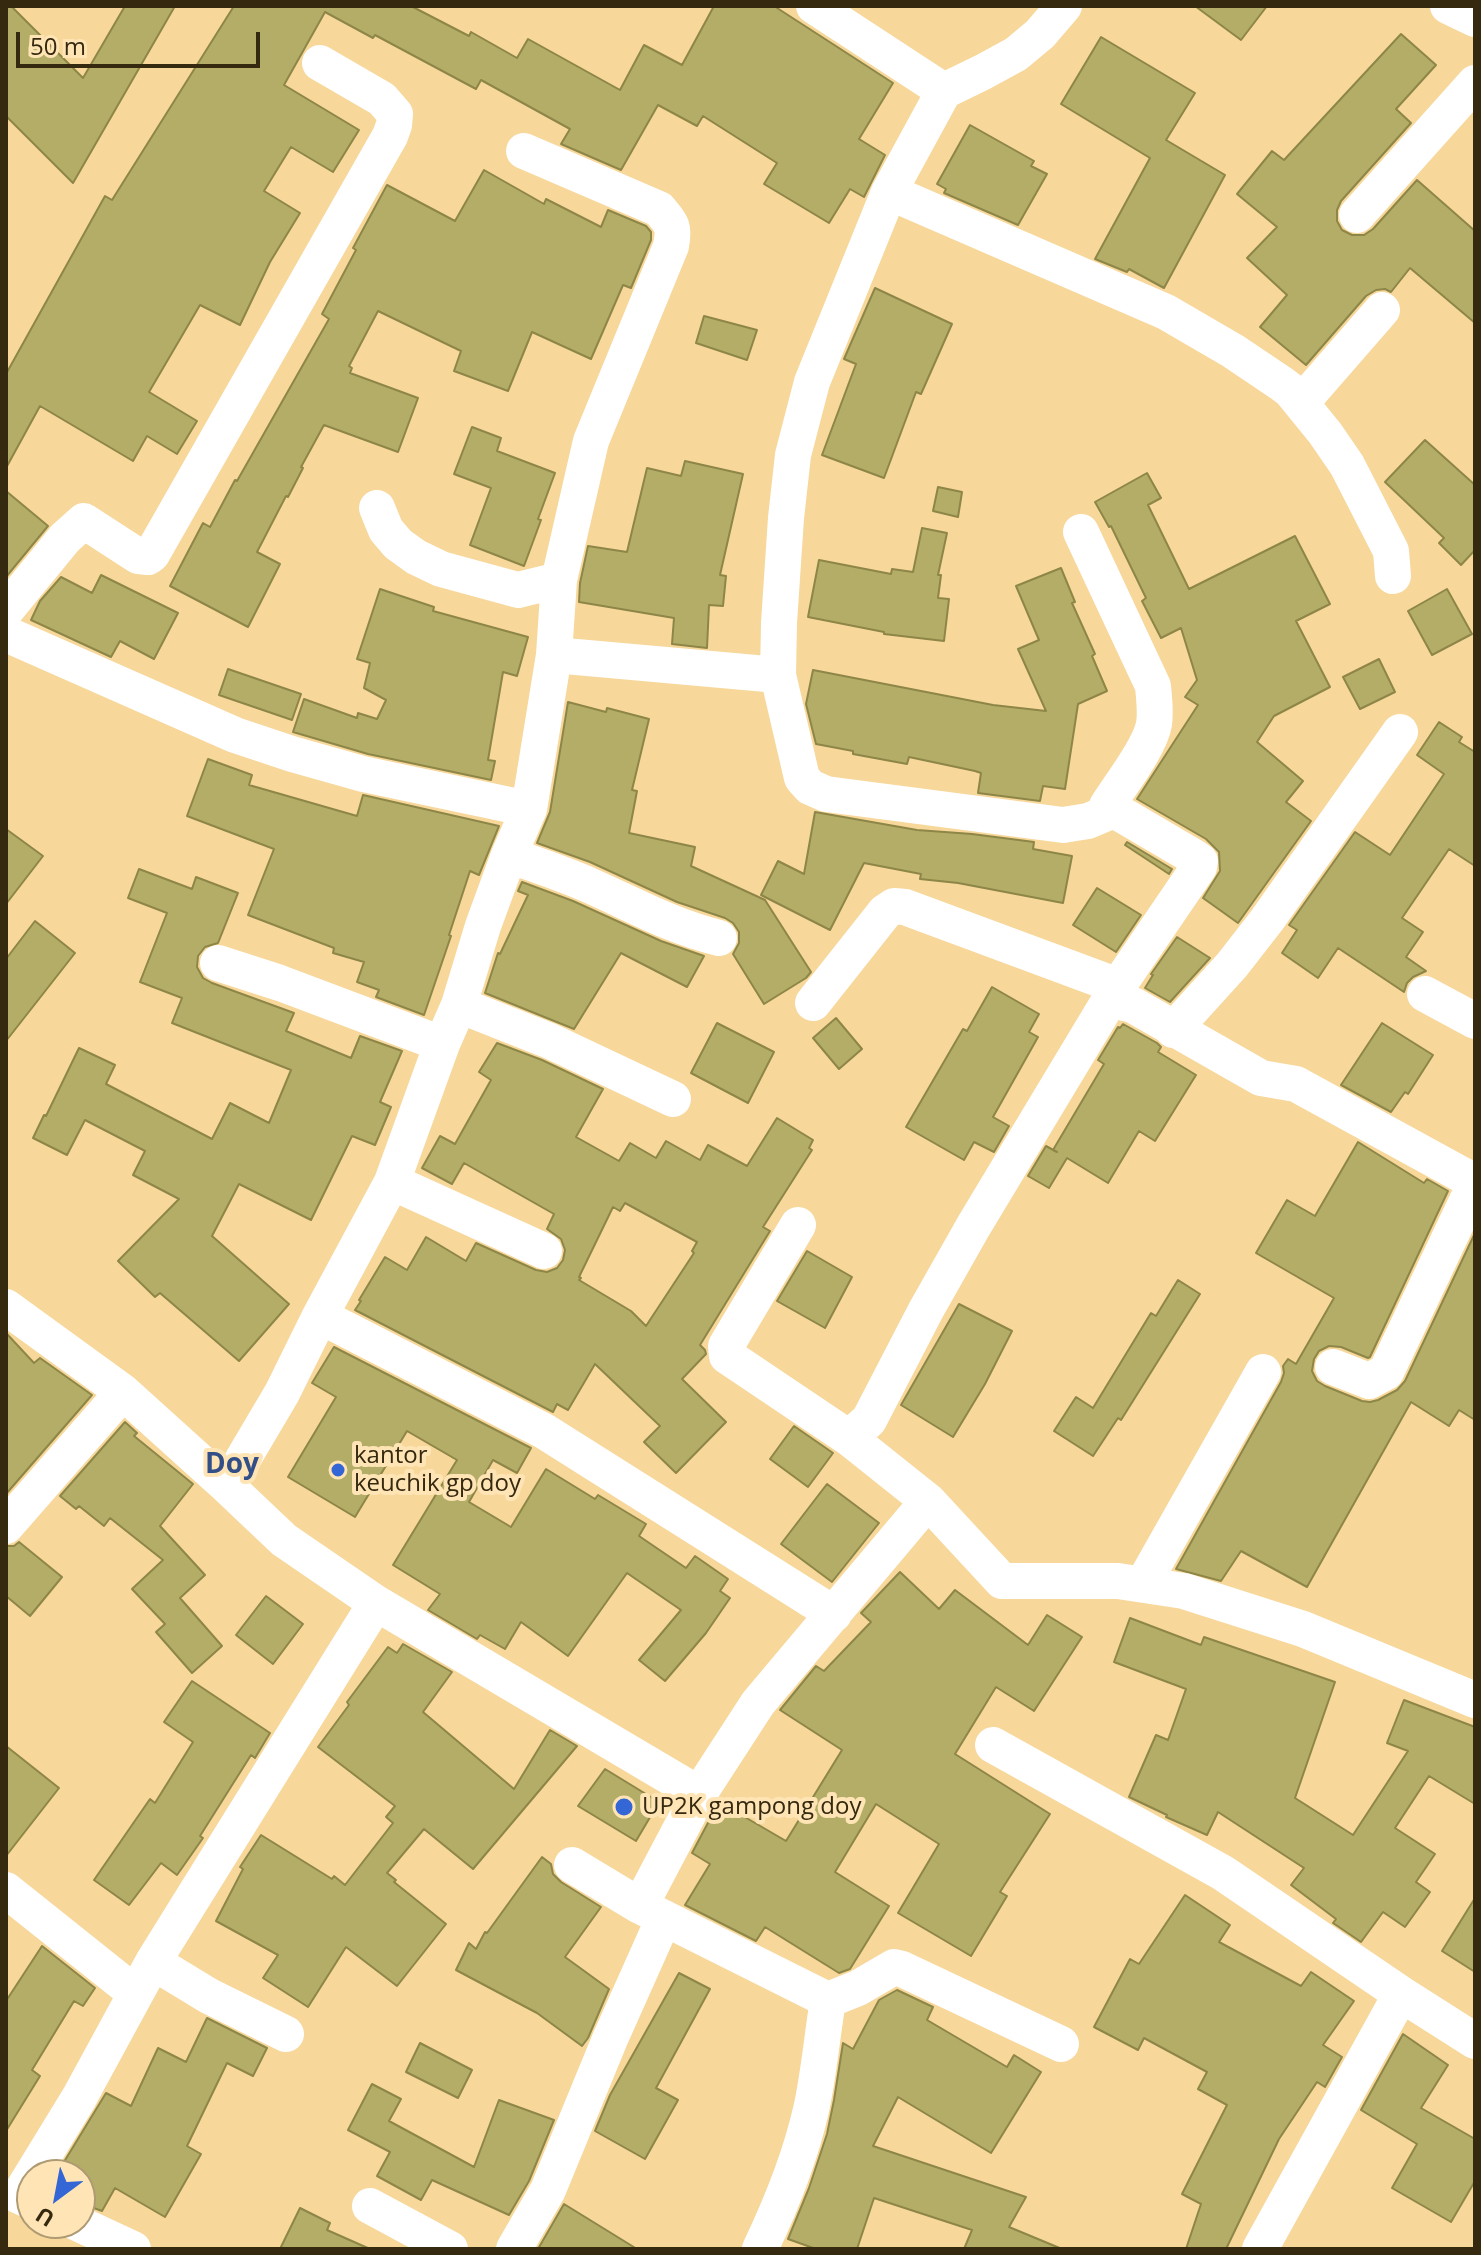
<!DOCTYPE html>
<style>
body{margin:0}
#map{position:relative;width:1481px;height:2255px;overflow:hidden;background:#f7d79a;font-family:"Open Sans",sans-serif}
canvas{display:block}
.frame{position:absolute;inset:0;border:8px solid #352910;pointer-events:none}
.north{position:absolute;left:16px;top:2159px;width:80px;height:80px;box-sizing:border-box;background:#ffe5b5;border:2px solid #ae9a73;border-radius:50%;rotate:212deg;font-size:22px;font-weight:700;line-height:32px;text-align:center;color:#352910}
.north::after{content:'';display:block;margin:auto;width:28px;height:36px;background:#3466d5;clip-path:polygon(50% 0,100% 100%,50% 72%,0 100%)}
.scale{position:absolute;left:16px;top:32px;width:244px;height:36px;box-sizing:border-box;border:4px solid #352910;border-top:0;padding-left:10px;font-size:24px;line-height:28px;white-space:nowrap;color:#352910;-webkit-text-stroke:6px #ffe5b5;paint-order:stroke}
</style>
<div id="map">
<canvas width="1481" height="2255"></canvas>
<div class="frame"></div>
<div class="north">U</div>
<div class="scale">50 m</div>
</div>
<script>
const ctx = document.querySelector('canvas').getContext('2d');
ctx.lineJoin = 'round';
function paint(path, color) { ctx.fillStyle = color; ctx.fill(path, 'evenodd'); }
function stroke(path, color, width, dash) { ctx.strokeStyle = color; ctx.lineWidth = width; ctx.lineCap = dash ? 'butt' : 'round'; ctx.setLineDash(dash || []); ctx.stroke(path); }
function drawText(font, color, halo, rows, align = 'center') {
  ctx.font = font + ' "Open Sans",sans-serif'; ctx.lineWidth = 8; ctx.setLineDash([]); ctx.textBaseline = 'middle'; ctx.strokeStyle = halo; ctx.fillStyle = color; for (const [text, x, y, turn = 0] of rows) {
    ctx.save(); ctx.translate(x, y); ctx.rotate((+turn || 0) * Math.PI / 180); ctx.textAlign = isNaN(turn) ? turn : align; if (halo) ctx.strokeText(text, 0, 0); ctx.fillText(text, 0, 0); ctx.restore();
  }
}
const building = new Path2D(`
 M6 6H11L83 78 125 6H175L73 183 6 116Z
 M234 6H411L469 36 471 32 517 58 528 39 620 90 644 45 682 65 714 6H774L893 83 859 139 885 155 864 197 850 189 829 223 764 184 777 163 703 116 697 126 658 105 621 170 561 144 570 129 481 80 476 89 375 35 373 38 325 12 284 85 359 130 333 172 291 147 264 191 300 213 270 262 240 325 200 305 149 392 197 421 177 454 147 436 133 461 40 406 6 468V374L105 196 112 200Z
 M1195 6H1267L1241 40Z
 M1401 34 1436 65 1396 109 1411 123 1341 201 1337 210V221L1342 230 1352 235H1364L1373 229 1417 180 1475 231V323L1410 268 1391 292 1385 289 1376 290 1366 296 1306 365 1260 327 1287 295 1247 258 1277 227 1237 194 1272 151 1284 160Z
 M1101 37 1195 93 1166 140 1225 175 1164 288 1129 269 1127 272 1095 259 1150 158 1061 104Z
 M970 125 1034 161 1031 166 1047 174 1018 225 944 193 946 189 937 184Z
 M484 170 544 204 546 199 601 227 608 210 646 226 651 232V240L631 288 623 285 591 359 532 332 508 391 454 371 461 351 378 311 349 366 352 368 350 373 418 398 398 452 324 425 301 467 303 468 288 497 286 496 257 552 280 564 248 627 170 586 203 523 210 527 235 480 237 481 329 319 322 314 356 250 353 248 387 185 455 221Z
 M875 288 952 324 921 394 916 392 884 478 822 455 856 364 844 359Z
 M704 316 757 330 747 360 696 343Z
 M472 427 501 438 497 451 555 473 538 519 541 520 524 566 470 545 491 488 454 474Z
 M1425 440 1475 485V550L1461 565 1439 543 1444 538 1385 482Z
 M685 461 743 474 720 575 726 576 723 606 709 605 707 648 672 644 674 618 579 602 580 583 588 546 627 552 647 468 681 476Z
 M1147 473 1161 498 1148 505 1189 589 1295 536 1330 604 1296 621 1330 687 1274 716 1257 742 1303 781 1286 802 1311 821 1238 923 1203 898 1220 871 1219 852 1206 839 1137 799 1198 705 1185 697 1197 680 1181 628 1161 638 1142 601 1146 598 1111 526 1109 527 1095 502Z
 M938 487 962 492 958 517 933 511Z
 M6 491 48 526 6 577Z
 M922 528 947 533 938 575H941L938 598 949 599 944 641 884 634V632L808 617 819 560 891 574 892 569 913 572Z
 M1061 568 1075 602 1072 603 1095 654 1092 656 1107 691 1078 704 1065 789 1043 786 1040 801 978 793 981 773 975 771 909 757 907 764 853 754V751L816 744 806 704 813 670 993 705 1046 711 1018 649 1039 640 1016 586Z
 M101 575 178 613 154 659 120 641 111 657 31 620 40 601 61 577 92 593Z
 M380 589 434 607 433 611 528 637 517 676 503 672 488 760 495 761 491 780 368 754 293 732 304 699 357 718 358 713 377 719 386 700 364 688 370 663 357 659Z
 M1447 589 1472 634 1432 655 1408 611Z
 M1379 659 1395 692 1360 709 1343 677Z
 M228 669 301 694 292 720 219 695Z
 M568 702 606 712 607 708 649 719 632 790 637 791 629 833 695 847 691 866 765 900 811 972 806 978 764 1004 733 954 739 943V932L733 923 725 918 677 902 590 862 537 843 550 812Z
 M1439 722 1462 737 1459 742 1475 752V866L1449 849 1402 918 1423 932 1406 957 1426 971 1413 977 1407 983 1404 992 1338 948 1318 978 1282 953 1297 930 1289 925 1355 832 1390 855 1444 774 1417 755Z
 M208 759 252 775 249 785 357 816 363 795 499 826 479 875 470 871 449 935 451 936 424 1015 376 997 379 990 357 982 364 962 333 953 334 948 248 915 274 849 187 816Z
 M815 812 917 830 972 834 1034 842 1033 849 1072 856 1063 903 958 883 920 879 921 874 864 863 830 930 761 895 778 861 804 874Z
 M6 829 43 856 6 904Z
 M1127 842 1172 869 1169 874 1125 845Z
 M139 869 192 889 196 877 238 893 218 943 205 947 198 956 197 967 203 978 212 983 294 1013 286 1031 351 1058 360 1036 402 1051 380 1102 391 1107 375 1145 352 1136 311 1220 239 1184 212 1236 289 1304 239 1361 160 1293 155 1297 118 1261 179 1199 133 1175 145 1151 85 1120 67 1155 33 1138 44 1115 46 1116 79 1048 115 1065 106 1084 212 1139 230 1103 269 1123 291 1070 172 1023 182 998 140 982 167 913 128 898Z
 M522 882 573 901 661 941 704 956 687 987 621 953 574 1029 485 993 498 953 500 954 528 895 518 891Z
 M1097 888 1141 915 1116 952 1073 925Z
 M35 921 75 953 6 1041V959Z
 M1177 937 1210 958 1170 1002 1145 988 1153 975 1151 974Z
 M992 987 1039 1014 1029 1032 1038 1037 993 1117 1009 1126 994 1152 974 1142 964 1160 906 1127 963 1029 967 1031Z
 M836 1018 862 1049 839 1069 813 1038Z
 M717 1023 774 1052 748 1103 691 1073Z
 M1382 1023 1433 1055 1408 1094 1405 1092 1391 1112 1341 1085Z
 M1123 1024 1157 1043 1161 1047 1158 1052 1196 1075 1155 1141 1139 1131 1108 1183 1067 1158 1049 1188 1028 1176 1046 1146 1057 1152 1053 1150 1104 1064 1098 1060 1118 1027 1120 1028Z
 M497 1043 542 1060 603 1089 576 1137 619 1161 630 1143 656 1158 666 1141 700 1160 708 1145 747 1166 777 1118 813 1140 809 1148 812 1150 763 1227 770 1231 700 1345 705 1350 706 1354 682 1379 726 1422 676 1473 644 1442 660 1426 595 1364 568 1410 557 1404 553 1412 355 1310 361 1301 359 1300 385 1257 407 1270 426 1237 466 1261 476 1243 536 1270 547 1272 557 1268 563 1260 565 1250 561 1239 547 1229 554 1214 464 1163 452 1184 422 1168 440 1136 455 1144 491 1080 479 1072ZM625 1203 697 1242 692 1251 694 1253 646 1326 631 1311 579 1280 581 1278 579 1277 613 1207 620 1211Z
 M1358 1142 1424 1183 1427 1179 1448 1191 1370 1357 1368 1358 1341 1347 1329 1346 1319 1351 1314 1359 1312 1371 1317 1381 1325 1386 1362 1401 1370 1402 1378 1400 1397 1390 1405 1381 1475 1233V1420L1459 1410 1449 1426 1411 1402 1307 1587 1241 1551 1221 1581 1176 1569 1281 1382 1284 1373 1283 1366 1288 1359 1296 1364 1334 1298 1256 1253 1287 1200 1315 1216Z
 M807 1251 852 1277 825 1328 777 1301Z
 M1178 1280 1200 1294 1121 1420 1118 1418 1093 1456 1054 1431 1076 1397 1093 1408 1151 1313 1156 1316Z
 M959 1304 1012 1331 985 1384 953 1437 901 1405Z
 M6 1333 34 1363 40 1358 92 1395 6 1494Z
 M334 1347 531 1448 517 1473 493 1460 469 1502 511 1527 546 1469 595 1499 598 1495 646 1524 639 1536 686 1568 695 1556 728 1579 720 1591 730 1598 706 1633 665 1681 639 1660 681 1610 627 1573 568 1656 521 1622 505 1649 480 1635 477 1639 428 1610 440 1594 393 1565 457 1460 407 1431 355 1517 288 1477 336 1397 312 1383Z
 M125 1422 137 1433 134 1436 193 1484 160 1526 205 1575 180 1598 222 1646 192 1673 156 1632 165 1624 132 1589 163 1560 110 1518 104 1526 79 1506 76 1509 60 1496Z
 M794 1426 833 1453 808 1487 770 1459Z
 M827 1484 879 1523 832 1582 781 1544Z
 M19 1542 62 1577 30 1616 6 1596V1546H14Z
 M900 1572 939 1609 955 1590 1028 1645 1047 1615 1082 1637 1034 1711 996 1687 955 1754 1050 1814 1000 1892 1007 1896 971 1956 898 1913 939 1844 876 1804 835 1872 889 1906 850 1969 839 1973 765 1927 756 1941 685 1905 710 1864 692 1853 719 1802 786 1841 842 1750 780 1710 816 1666 824 1671 871 1622 861 1613Z
 M266 1596 303 1624 273 1664 236 1635Z
 M1130 1618 1201 1645 1204 1637 1335 1682 1295 1798 1353 1835 1408 1751 1387 1743 1404 1700 1475 1727V1804L1429 1776 1395 1828 1435 1854 1416 1882 1430 1892 1405 1927 1383 1912 1361 1942 1333 1923 1336 1919 1291 1885 1304 1868 1218 1812 1207 1835 1166 1817 1167 1815 1129 1797 1156 1735 1168 1740 1186 1689 1114 1662Z
 M403 1644 452 1672 423 1712 514 1789 550 1730 577 1746 473 1869 424 1829 387 1873 396 1880 394 1882 446 1924 397 1986 346 1947 308 2007 263 1978 278 1955 216 1921 243 1869 240 1867 261 1835 332 1879 334 1876 345 1885 393 1823 386 1817 395 1806 318 1747 349 1705 347 1702 388 1647 397 1653Z
 M192 1681 270 1733 255 1758 251 1755 200 1836 203 1838 177 1875 161 1863 129 1905 94 1880 150 1799 155 1803 193 1742 164 1722Z
 M6 1746 59 1788 6 1856Z
 M605 1769 659 1802 636 1841 578 1806Z
 M542 1857 551 1864 553 1874 561 1882 601 1907 565 1957 609 1989 588 2038 582 2046 537 2013 456 1970 469 1943 476 1949 485 1932 487 1933Z
 M1185 1895 1230 1925 1219 1942 1301 1986 1311 1972 1354 2001 1323 2045 1342 2057 1325 2087 1317 2082 1279 2139 1226 2249H1186L1201 2204 1182 2194 1227 2105 1198 2089 1207 2072 1144 2038 1138 2050 1094 2027 1130 1959 1139 1964Z
 M1475 1898V1972L1442 1951Z
 M42 1946 95 1988 83 2006 74 2001 32 2070 40 2076 6 2131V2001Z
 M679 1973 710 1989 656 2088 678 2100 645 2159 595 2131 610 2095Z
 M897 1990 933 2007 927 2020 1007 2067 1014 2055 1041 2072 991 2153 898 2097 873 2146 1026 2197 1009 2227 1062 2249H964L972 2230 874 2198 857 2249H816L788 2239 809 2188 827 2134 834 2100 843 2043 853 2049 879 2000Z
 M207 2018 267 2048 253 2076 227 2063 187 2146 201 2154 165 2217 115 2188 102 2211 80 2203V2175H56L106 2093 131 2106 158 2048 186 2062Z
 M1403 2034 1448 2065 1421 2108 1475 2139V2181L1451 2222 1392 2188 1417 2144 1361 2110Z
 M420 2043 472 2070 458 2098 406 2072Z
 M372 2084 401 2099 389 2121 474 2167 499 2100 554 2120 529 2181 509 2215 432 2180 421 2200 377 2176 390 2152 348 2130Z
 M564 2204 637 2249H538Z
 M300 2208 330 2223 327 2230 370 2249H280Z`);
paint(building, '#b4ad67');
stroke(building, '#8d8647', 2);
stroke(new Path2D(`
 M814 6 944 91
 M1448 6 1475 19
 M524 151 659 209C671 223 675 226 671 246L591 441 559 580 554 655
 M889 192 1166 312 1233 351 1282 384 1290 390 1325 433 1347 465 1391 551 1393 576
 M1357 215 1475 83
 M1301 403 1382 310
 M377 508 386 530 398 544 416 557 441 569 518 590 559 580
 M6 610 65 538 84 521 138 556 148 557 152 554 390 136 394 125 395 114 382 99 320 63
 M6 634 235 735 292 754 363 774 529 809
 M778 675 779 623 786 518 793 455 812 382 889 192 944 91 983 72 1016 54 1040 34 1064 6
 M509 855C536 865 565 874 591 886 636 906 671 926 719 938
 M218 963 280 983 442 1044
 M1118 986 1124 1003 1133 1005 1261 1078 1296 1084 1475 1182
 M1425 994 1475 1021
 M813 1003 885 912 894 906 905 907 1118 986
 M459 1005 550 1041 673 1099
 M1173 1030 1232 965 1267 920 1400 732
 M392 1182 544 1251
 M798 1225 726 1346 727 1356 849 1438
 M6 1307 123 1392 227 1486 284 1540 376 1603 699 1794 640 1906 828 2000C822 2036 819 2074 811 2110 800 2158 781 2205 760 2249
 M320 1316 544 1431 834 1614
 M1333 1367 1369 1381 1386 1372 1475 1184
 M227 1486 282 1393 320 1316 392 1182 442 1044 459 1005 483 926 509 855 529 809 554 655 778 675 802 778 810 787 826 794 1063 825 1088 821 1114 810 1107 806C1120 785 1150 747 1154 724 1156 712 1154 698 1153 686L1081 532
 M928 1501 849 1438 869 1420 926 1310 973 1227 1118 986 1199 867 1200 861 1194 857 1114 810
 M6 1526 123 1392
 M1143 1584 1263 1372
 M993 1745 1223 1873 1401 1994 1475 2041
 M699 1794 758 1703 928 1501 1002 1581H1118L1184 1591 1303 1629 1475 1700
 M572 1865 640 1906
 M6 1890 135 1993
 M153 1962 209 1996 286 2034
 M828 2000 858 1988 894 1967 902 1969 1061 2044
 M32 2202 19 2196 79 2098 153 1962 376 1603
 M370 2206 450 2249
 M77 2223 133 2249
 M514 2249 548 2190 610 2039 664 1918
 M1260 2249 1401 1994`), '#fff', 36);
for (const [x, y, r, color] of [
 [338,1470,8,"#3466d5"],
 [624,1807,10,"#3466d5"]
]) { const dot = new Path2D(); dot.arc(x, y, r, 0, 2 * Math.PI); ctx.fillStyle = color; ctx.fill(dot); stroke(dot, '#ffe5b5', 3); }
drawText('24px', '#352910', '#ffe5b5', [
 ["kantor",354,1456],
 ["keuchik gp doy",354,1484],
 ["UP2K gampong doy",642,1807]
], 'left');
drawText('bold 28px', '#334f88', '#ffe5b5', [
 ["Doy",232,1465]
]);
</script>
